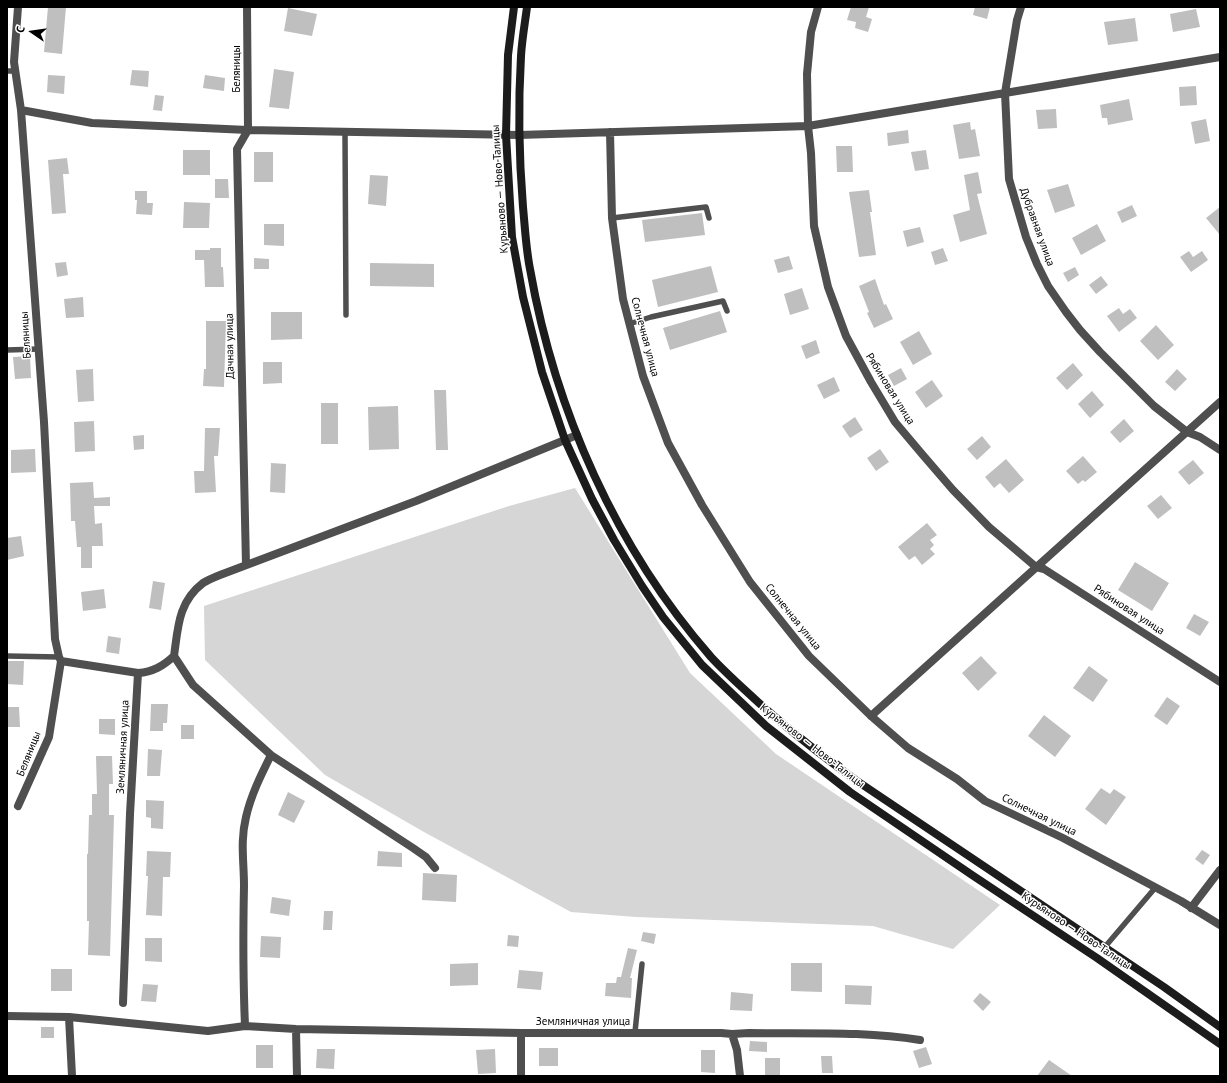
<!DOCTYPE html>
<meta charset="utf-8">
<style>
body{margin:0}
#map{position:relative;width:1227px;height:1083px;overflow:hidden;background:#fff;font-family:"PT Sans",sans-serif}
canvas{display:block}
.frame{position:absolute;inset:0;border:8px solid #000;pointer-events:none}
.north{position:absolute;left:12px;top:12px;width:40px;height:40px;-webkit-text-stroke:3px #fff;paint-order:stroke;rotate:283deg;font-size:11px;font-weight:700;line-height:16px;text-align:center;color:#000}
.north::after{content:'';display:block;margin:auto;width:14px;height:18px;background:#000;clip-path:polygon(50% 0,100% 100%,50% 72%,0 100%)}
</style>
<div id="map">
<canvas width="1227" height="1083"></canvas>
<div class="frame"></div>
<div class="north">С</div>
</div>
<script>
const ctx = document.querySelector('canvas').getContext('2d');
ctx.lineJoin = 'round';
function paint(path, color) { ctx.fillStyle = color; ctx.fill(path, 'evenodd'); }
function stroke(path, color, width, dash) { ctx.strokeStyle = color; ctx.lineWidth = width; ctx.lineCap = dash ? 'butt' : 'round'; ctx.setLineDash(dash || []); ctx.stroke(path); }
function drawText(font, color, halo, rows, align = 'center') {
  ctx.font = font + ' "PT Sans",sans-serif'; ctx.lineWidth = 3; ctx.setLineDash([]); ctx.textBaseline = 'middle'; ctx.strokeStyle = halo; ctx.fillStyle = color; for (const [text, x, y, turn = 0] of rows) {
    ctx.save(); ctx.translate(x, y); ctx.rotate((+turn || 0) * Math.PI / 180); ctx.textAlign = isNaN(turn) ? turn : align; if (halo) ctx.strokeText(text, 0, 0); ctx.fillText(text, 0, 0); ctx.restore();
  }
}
paint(new Path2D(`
 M575 488 690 673 776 754 1000 905 953 949 873 926 636 917 571 912 424 832 325 775 205 660 204 606 509 506Z`), '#d6d6d6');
paint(new Path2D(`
 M48 7H66L62 54 44 52Z
 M851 7H869L866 17 872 19 868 32 855 28 856 22 847 20Z
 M975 7H990L987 19 973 15Z
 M288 8 317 14 312 36 284 31Z
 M1196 9 1200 27 1173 32 1170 14Z
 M1135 18 1138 41 1108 45 1104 22Z
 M274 69 294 72 289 109 269 107Z
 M132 70 149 71 148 87 130 85Z
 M48 75 65 76 64 94 47 92Z
 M205 75 225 78 224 91 203 88Z
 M1196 86 1197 105 1180 106 1179 87Z
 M155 95 164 96 162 111 153 110Z
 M1129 99 1133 120 1108 125 1107 118H1102L1100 105Z
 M1056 109 1057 128 1038 129 1036 110Z
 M1206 119 1210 141 1195 144 1191 122Z
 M970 122 971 130 975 129 980 156 959 159 953 125Z
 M908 130 909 143 888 146 887 133Z
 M836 146H852L853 172H837Z
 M183 150H210V175H183Z
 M926 150 929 169 915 171 911 152Z
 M254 152H273V182H254Z
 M67 158 69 174H63L66 213 52 214 48 160Z
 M978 172 982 193 977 194 987 234 960 242 953 215 970 210 964 175Z
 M370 175 388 176 386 206 368 204Z
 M215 179H228L229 198H215Z
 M1068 184 1075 206 1055 213 1047 190Z
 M869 190 872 212H870L876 255 859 257 849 192Z
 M135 191H147V203H153L152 215 136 214 137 200H135Z
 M184 202 210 203 209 228H183Z
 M1132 205 1137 216 1122 223 1117 212Z
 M1220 207V235L1206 218Z
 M702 213 705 235 645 242 642 220Z
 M264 224H284V246L264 245Z
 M1097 224 1106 241 1081 255 1072 238Z
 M920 227 924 242 907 247 903 231Z
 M210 248H221V267H223L224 287H205L204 260H195V250H210Z
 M943 248 948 261 935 265 931 252Z
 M1189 251 1193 257 1202 251 1208 260 1191 272 1180 257Z
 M789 256 793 269 778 273 774 260Z
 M254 258 269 259V269H254Z
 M66 262 68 275 57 277 55 263Z
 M370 263 434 264V287L370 286Z
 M711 266 718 292 658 307 652 280Z
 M1075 267 1079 275 1068 282 1063 273Z
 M1101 276 1108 285 1096 294 1089 285Z
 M875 279 884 305 886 304 893 319 874 328 867 313 869 312 859 286Z
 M802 288 809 309 790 315 784 294Z
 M83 297 84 317 66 318 64 299Z
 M1119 308 1123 314 1130 309 1137 318 1119 332 1107 316Z
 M720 311 727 332 670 350 663 328Z
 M271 312H302V339L271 340Z
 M206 321H226L224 387 203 386 204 369H206Z
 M1156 325 1174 345 1158 360 1140 341Z
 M919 331 932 354 913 365 900 342Z
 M816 340 820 353 806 359 801 346Z
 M30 356 31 378 15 379 13 357Z
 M263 362H282V383L263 384Z
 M1073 363 1083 375 1067 390 1056 378Z
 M901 368 907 379 894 386 888 375Z
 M93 369 94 401 78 402 76 370Z
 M1177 369 1187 379 1175 391 1165 382Z
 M834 377 840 391 824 399 817 385Z
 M932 380 943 396 926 408 915 392Z
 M434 390H446L448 450H436Z
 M1092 391 1104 405 1090 418 1078 404Z
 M321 403H338V444H321Z
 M398 406 399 449 369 450 368 407Z
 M855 417 863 430 850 438 842 426Z
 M1124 419 1134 431 1120 443 1110 432Z
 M94 421 95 451 75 452 74 422Z
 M205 428H220L218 456H214L216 492 195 493 194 471H204Z
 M144 435V449L134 450 133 436Z
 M982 436 991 447 977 460 967 449Z
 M35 449 36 472 11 473V450Z
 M880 449 889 462 876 471 867 458Z
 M1083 456 1097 472 1085 482 1083 480 1078 484 1066 471Z
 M1006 459 1024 480 1009 493 1000 483 994 488 985 477Z
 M1193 460 1204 473 1189 485 1178 472Z
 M271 463 286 464 285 493 270 492Z
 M93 482 94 498 110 497V506H94L95 524 102 523 103 546H92V568H81V547H77L75 521H71L70 483Z
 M1161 495 1172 508 1158 519 1147 506Z
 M927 523 937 535 930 540 934 545 930 549 935 554 922 565 915 556 909 560 898 547Z
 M21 536 24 556 7 560V538Z
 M1135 562 1169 583 1152 611 1118 590Z
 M153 581 165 583 161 610 149 608Z
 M104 589 106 608 83 611 81 592Z
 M1194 614 1209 622 1200 636 1186 628Z
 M108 636 121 638 119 654 106 652Z
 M981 656 997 673 978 691 962 673Z
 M7 661H24L23 685 7 684Z
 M1089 666 1108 680 1093 702 1073 688Z
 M1167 697 1180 706 1167 725 1154 716Z
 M151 704H168L167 723H163V731H150Z
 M7 707H19L20 727H7Z
 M1044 715 1071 736 1055 757 1028 736Z
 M99 719H115V735L99 734Z
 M181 725H194V739H181Z
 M148 749 162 750 160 776H147Z
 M96 756H112L113 784H109V815H114L110 956 88 955 89 921H87V854H88L89 815H92V794H97Z
 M1101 788 1110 794 1114 789 1126 797 1106 825 1085 809Z
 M288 792 305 801 294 823 278 815Z
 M146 800 164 801 163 829 151 828V818L146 817Z
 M1202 850 1210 855 1203 865 1195 859Z
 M147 851 171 852 170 877H163L162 916 146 915 148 876H146Z
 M378 851 402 853V867L377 866Z
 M423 873 457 875 456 902 422 900Z
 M272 897 291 900 289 916 270 913Z
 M324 911H333L332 930H323Z
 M643 932 656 934 654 944 641 941Z
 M508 935 519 936 518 947 507 946Z
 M261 936 281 937 280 958 260 957Z
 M145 938H162V962L145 961Z
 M628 948 637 950 630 978H632L631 998 605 996 606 983H616L617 977H621Z
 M478 963V985L450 986V964Z
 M791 963H822V992L791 991Z
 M51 969H72V991H51Z
 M519 970 543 972 541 990 517 988Z
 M143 984 158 985 156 1002 141 1001Z
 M845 985 872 986 871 1005 845 1004Z
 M731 992 753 994 752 1011 730 1010Z
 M980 993 991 1002 983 1011 973 1001Z
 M41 1027H54V1038H41Z
 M750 1041 767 1042V1052L749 1051Z
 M256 1045H273V1068H256Z
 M926 1047 932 1064 919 1068 913 1051Z
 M539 1048H558V1066H539Z
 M317 1049H335L334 1069 316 1068Z
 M495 1049 496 1073 478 1074 476 1050Z
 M701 1050H715V1073L701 1072Z
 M821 1056H832L833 1073H822Z
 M765 1058H780V1076H765Z
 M1049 1060 1072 1076H1037Z`), '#bfbfbf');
stroke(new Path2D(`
 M7 71H15
 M345 132 346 315
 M612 218 706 207 709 218
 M629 324 651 317 723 301 727 311
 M7 350 39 349
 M7 656 59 657
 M1104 948 1155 888
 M635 1032 642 964`), '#4f4f4f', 5.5);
stroke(new Path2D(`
 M18 7 14 62 21 110 44 422 55 639 59 657 61 661 138 673C153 672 163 666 174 656
 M247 7 248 130
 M818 7 811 32 807 74 808 126 811 153 814 226 828 287 846 336 871 382 895 422 922 454 953 490 989 527 1036 567 1044 569 1220 682
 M1021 7 1017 20 1005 93 1009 179 1026 237 1037 264 1048 286 1066 312 1080 330 1100 352 1154 406 1187 432 1200 437 1220 450
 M21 110 92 123 248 130 519 135 808 126 1220 57
 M610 132 612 218 623 299 643 376 668 443 702 505 750 582 809 656 871 716 908 748 957 779 985 801 1063 838 1181 901 1220 925
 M246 565 237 149 248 130
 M174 656C178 628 178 602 203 583 208 580 215 577 220 575L416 501 577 435
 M174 656 193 685 271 755 413 848 426 857 435 868
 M871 716 1220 402
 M18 806 49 737 61 661
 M1191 908 1220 870
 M123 1003 130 814 138 673
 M7 1016 69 1017 208 1031 245 1026 296 1029 521 1033H721L732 1034 749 1033C806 1034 864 1031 920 1040
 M69 1017 72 1076
 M245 1026C243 979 243 933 244 886 244 861 240 842 246 817 251 795 261 775 271 755
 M296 1029 297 1076
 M521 1033V1076
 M732 1034 737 1050 740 1076`), '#4f4f4f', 8);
stroke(new Path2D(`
 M514 7 508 55 506 135 512 237 523 297 542 372 565 440 592 499 614 540 642 586 663 617 702 665 766 726 850 792 972 875 1097 958 1220 1044
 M527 7C525 23 522 39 521 56 518 106 519 157 523 207 525 228 526 249 530 269 555 411 616 548 711 657 722 669 734 680 746 691 781 724 818 753 857 781L1164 987 1220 1027`), '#1c1c1c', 8);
drawText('11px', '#000', '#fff', [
 ["Беляницы",237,69,-90],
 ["Курьяново — Ново-Талицы",500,189,-94],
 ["Дубравная улица",1037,227,70],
 ["Беляницы",26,335,-94],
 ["Солнечная улица",645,337,75],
 ["Дачная улица",230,346,-91],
 ["Рябиновая улица",890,389,58],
 ["Рябиновая улица",1129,610,33],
 ["Солнечная улица",793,617,51],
 ["Курьяново — Ново-Талицы",812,746,38],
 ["Земляничная улица",123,747,-87],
 ["Беляницы",29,754,-68],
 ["Солнечная улица",1039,815,26],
 ["Курьяново — Ново-Талицы",1076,931,34],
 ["Земляничная улица",583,1022]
]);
</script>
